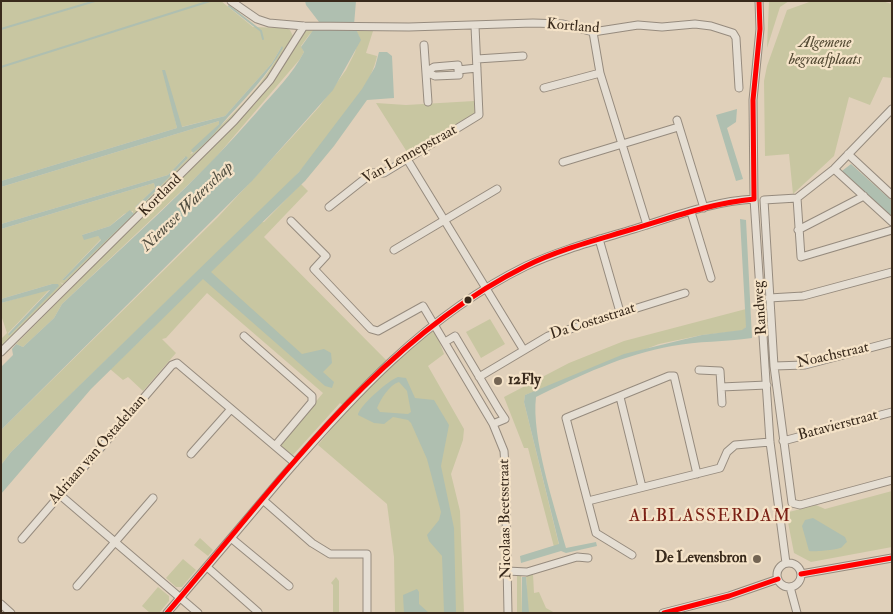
<!DOCTYPE html>
<style>
body{margin:0}
#map{position:relative;width:893px;height:614px;overflow:hidden;background:#e0d0ba;font-family:"IM FELL Double Pica",serif}
canvas{display:block}
.frame{position:absolute;inset:0;border:2px solid #392a1c;pointer-events:none}
</style>
<div id="map">
<canvas width="893" height="614"></canvas>
<div class="frame"></div>
</div>
<script>
const ctx = document.querySelector('canvas').getContext('2d');
ctx.lineJoin = 'round';
function paint(path, color) { ctx.fillStyle = color; ctx.fill(path, 'evenodd'); }
function stroke(path, color, width, dash) { ctx.strokeStyle = color; ctx.lineWidth = width; ctx.lineCap = dash ? 'butt' : 'round'; ctx.setLineDash(dash || []); ctx.stroke(path); }
function drawText(font, color, halo, rows, align = 'center') {
  ctx.font = font + ' "IM FELL Double Pica",serif'; ctx.lineWidth = 4.5; ctx.setLineDash([]); ctx.textBaseline = 'middle'; ctx.strokeStyle = halo; ctx.fillStyle = color; for (const [text, x, y, turn = 0] of rows) {
    ctx.save(); ctx.translate(x, y); ctx.rotate((+turn || 0) * Math.PI / 180); ctx.textAlign = isNaN(turn) ? turn : align; if (halo) ctx.strokeText(text, 0, 0); ctx.fillText(text, 0, 0); ctx.restore();
  }
}
paint(new Path2D(`
 M1 1H221L253 27 286 28 290 30 293 36 291 44 272 72 237 115 67 286 60 282 65 287 1 351V339L7 333 1 315V303L50 289 8 333 9 336 58 286 52 284 1 299V229L154 183 155 188 135 207H140L188 158 185 157 168 175 1 224V187L219 121V124L190 154 193 153C224 121 265 89 282 46L272 63 225 116 181 127 164 70 177 128 1 181ZM133 211V214L65 280H62L101 239 98 236 82 235 110 226 124 214Z
 M769 1H789L780 7 767 48Z
 M812 1H882L892 4V78L883 77 870 105 849 97 834 156 793 194 789 154 765 156 764 81 767 66 787 10Z
 M307 29H316L309 35 301 46 304 52 300 59 211 163 62 304 54 318 23 347 16 344 256 103Z
 M355 30 373 31 366 53 377 56C367 106 287 186 250 223L264 222 301 184 308 191 264 237 391 365 431 329 433 332 435 330 444 354 428 366 464 429 463 440 451 474 460 511 464 613H395L394 557 387 504 318 445 348 409 340 403 293 455 281 448 282 442 323 393 207 293 166 338 162 339 176 353 143 391 128 377 123 380 110 369 150 331 192 277 11 452 1 465V430L218 217 293 136 319 107 346 70 355 52 359 36Z
 M474 101 475 113 407 152 376 103 406 105Z
 M746 309V327L742 331 702 335 659 344 525 395 524 402 559 545 554 547 528 448H524L504 397 569 363 624 341Z
 M490 319 505 344 481 358 466 332Z
 M892 491V547L811 562 794 553 787 517 789 512 816 505 825 509Z
 M200 538 213 550 208 556 194 545Z
 M183 559 196 570 182 587H176L166 578Z
 M533 574 534 593 539 592 546 608 555 613 528 612 526 575Z
 M521 575 522 613H517V576Z
 M336 577 339 581V613H333V585L331 583Z
 M158 587 169 596V601L159 613H150L142 606Z`), '#c8c6a1');
paint(new Path2D(`
 M305 1H356L354 25 361 40 333 90 252 181 1 430V367L13 355 12 349 16 344 23 347 54 318 62 304C128 242 197 181 257 112 273 93 293 74 304 52L301 47 319 22 306 5Z
 M282 46 283 48C268 74 249 95 228 117 217 130 207 143 193 153L191 150 219 124V121L1 187V181L177 128 162 70H165L182 127 225 116 272 63Z
 M379 52H387L392 56 394 98 367 100 334 146 305 181 211 272 302 354 324 349 331 353 332 363 323 372 334 382 332 388 325 386 203 279 91 389 1 494V465L11 452 299 172 362 89 375 67Z
 M737 109 736 122 727 128 743 179 736 181 716 115Z
 M186 156 188 158 140 207H135L155 188 154 183 1 229V224L168 175Z
 M851 164 892 201V219L842 171Z
 M130 210 134 214 65 280H62L101 240 98 236 84 240 82 235 110 226Z
 M740 219 746 220 752 338C725 342 698 341 672 346 625 354 579 376 536 397 531 437 555 508 566 548L596 542 597 546 566 553 561 551 521 563 520 556 559 544 524 402 525 395 624 354 702 335 742 330 746 327Z
 M52 284H58L59 286 9 336 8 334 50 290 1 303V299Z
 M398 377 406 378 415 398 434 400 449 425 441 466 454 528 456 613H444L442 556 429 541 427 535 439 520 441 512 427 459 411 423 408 420 393 417 384 424 374 423 358 415C358 407 390 379 398 377ZM399 382 407 391 411 412 408 414 380 412 377 408C381 399 389 385 399 382Z
 M813 518 845 537 847 542C845 543 844 545 842 547 839 550 813 552 809 551L802 526 805 520Z
 M522 577H526L529 613H522Z
 M417 589 419 592V604L429 613H404L403 595Z`), '#afbfb0');
stroke(new Path2D(`
 M229 6 261 31 263 39
 M1 29 95 1
 M1 67 210 1`), '#afbfb0', 2);
const minor = new Path2D(`
 M231 1 257 19 269 23 304 26 409 27 533 23 563 24 593 32 638 25 662 27 695 24 711 26 733 33 736 38 739 88
 M759 1 760 29 753 100 754 199 770 442 786 563
 M593 32 600 73 647 225
 M424 45 428 102
 M477 59 523 56
 M458 65 459 75 435 76 426 72 434 67Z
 M458 70 477 68
 M544 88 600 73
 M892 109 834 169 797 198 764 200 774 366 792 503 800 505 892 480
 M677 120 704 208
 M848 154 892 195
 M407 159 523 349
 M563 162 675 128
 M834 169 892 222
 M797 198 801 257 892 230
 M329 207 372 173H384L479 115 475 26
 M691 212 711 278
 M291 221 326 256 314 269 371 329 378 331 423 306 493 424 504 451 505 466 508 613
 M798 230 864 196
 M599 239 620 312
 M394 250 497 189
 M769 298 803 296 892 272
 M244 336 312 396V402L275 446
 M445 342 455 336 499 410 505 419 493 424
 M1 352 234 121 270 80 304 26
 M774 366 805 365 892 342
 M699 370 720 371 722 403
 M479 377 548 336 685 293
 M721 387 767 385
 M620 397 642 487
 M783 441 892 412
 M191 454 231 409
 M60 495 198 613
 M263 500 312 543 330 554H367V613
 M588 501 720 468 727 452 735 445 770 442
 M231 538 289 586
 M22 539 172 365 177 363 295 463
 M632 555 596 533 566 418 669 376H674L697 474
 M777 575a12 12 0 1 1 24 0a12 12 0 1 1-24 0Z
 M207 567 258 612
 M507 571 527 572 577 557 588 558
 M801 574 892 558
 M77 586 153 498
 M790 587 797 613
 M1 604 11 613
 M167 613C205 569 243 524 280 480 352 397 426 315 526 266 560 250 598 240 634 229 673 217 713 201 754 199
 M663 613 729 596 778 579`);
stroke(minor, '#968b7e', 9);
stroke(minor, '#e5ded3', 7);
stroke(new Path2D(`
 M754 199 753 100 760 29 759 1
 M801 574 892 558
 M167 613C273 490 378 339 526 266 560 249 597 240 633 229 673 217 712 203 754 199
 M664 613 729 596 778 579`), '#f00', 5);
for (const [x, y, r, color] of [
 [468,300,4.5,"#392a1c"],
 [498,381,5,"#736453"],
 [757,559,5,"#736453"]
]) { const dot = new Path2D(); dot.arc(x, y, r, 0, 2 * Math.PI); ctx.fillStyle = color; ctx.fill(dot); stroke(dot, '#f5e3c8', 2); }
drawText('15px', '#392a1c', '#f5e3c8', [
 ["Kortland",573,27,5],
 ["Van Lennepstraat",410,155,-29],
 ["Kortland",161,196,-45],
 ["Randweg",761,308,-94],
 ["Da Costastraat",593,322,-18],
 ["Noachstraat",833,356,-13],
 ["Batavierstraat",838,426,-15],
 ["Adriaan van Ostadelaan",98,450,-49],
 ["Nicolaas Beetsstraat",506,519,-91]
]);
drawText('italic 15px', '#524832', '#f5e3c8', [
 ["Algemene",825,44],
 ["begraafplaats",825,61]
]);
drawText('bold 15px', '#392a1c', '#f5e3c8', [
 ["12Fly",508,381],
 ["De Levensbron",747,559,"right"]
], 'left');
drawText('italic 16px', '#514e40', '#f5e3c8', [
 ["Nieuwe Waterschap",188,207,-44]
]);
ctx.letterSpacing = '1px';
drawText('18px', '#7a1f14', '#f5e3c8', [
 ["ALBLASSERDAM",710,517]
]);
ctx.letterSpacing = '0px';
</script>
